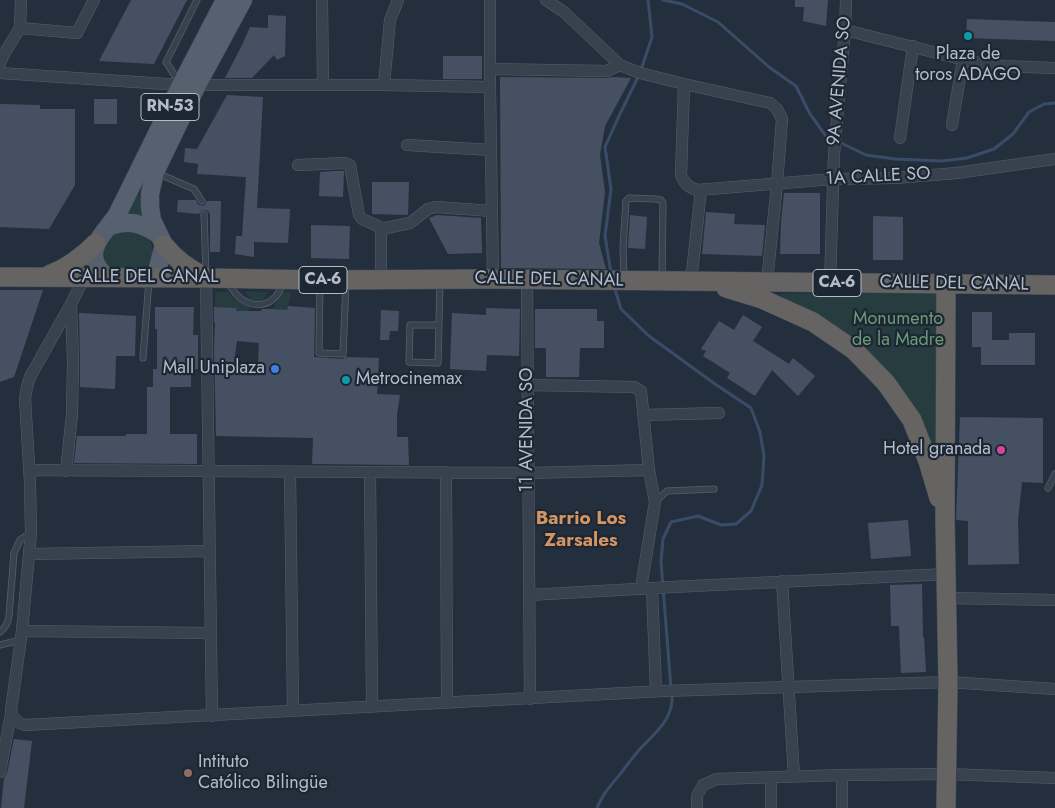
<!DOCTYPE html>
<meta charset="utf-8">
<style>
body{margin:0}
canvas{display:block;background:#242f3e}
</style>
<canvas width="1055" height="808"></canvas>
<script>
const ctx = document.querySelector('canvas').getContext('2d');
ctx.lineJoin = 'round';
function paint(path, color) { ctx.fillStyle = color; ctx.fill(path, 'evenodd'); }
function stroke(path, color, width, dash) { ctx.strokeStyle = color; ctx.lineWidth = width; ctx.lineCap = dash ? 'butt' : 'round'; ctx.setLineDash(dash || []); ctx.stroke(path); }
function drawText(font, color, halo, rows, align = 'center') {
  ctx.font = font + ' Jost,sans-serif'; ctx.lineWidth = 4.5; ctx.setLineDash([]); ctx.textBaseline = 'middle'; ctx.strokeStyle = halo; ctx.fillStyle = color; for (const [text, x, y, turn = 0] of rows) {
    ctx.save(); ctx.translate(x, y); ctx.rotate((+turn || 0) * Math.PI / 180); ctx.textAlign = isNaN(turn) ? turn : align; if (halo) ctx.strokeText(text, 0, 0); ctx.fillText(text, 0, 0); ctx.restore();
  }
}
paint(new Path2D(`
 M137 195 143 196 146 221 124 217Z
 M125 227C131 230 144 234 147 237 158 248 150 265 141 273L110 270 105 264 103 256V248L110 234Z
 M245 291 268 292C264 304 249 304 245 291Z
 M937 291 938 470 917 417 814 315 778 294Z
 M215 292H228C233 300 240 303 249 306V311H236V308L215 307Z
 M282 292H291L287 310 273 309C275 303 280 298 282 292Z`), '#263c3f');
stroke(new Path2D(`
 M663 0 682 4 718 22 769 67 796 86 810 114 826 136 833 140
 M641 70 652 37 648 0
 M839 142 866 155 895 159 942 161 967 158 994 149 1013 134 1029 112 1044 104 1055 103
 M611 273 605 236 611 189 605 147 619 116 639 75
 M614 286 621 309 649 336 715 384 751 408 760 432 764 456 762 485 751 511 736 524 721 525 698 516 671 522 663 539 661 562 671 688
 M597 808C602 795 611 785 621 773 627 765 633 757 640 749 655 733 674 719 672 694`), '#394c67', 3);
paint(new Path2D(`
 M131 0H187L154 64 99 61Z
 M795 0H828L826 26 803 21 804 7H795Z
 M268 15 286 16 285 56 277 60 274 55 252 78H225L243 43 250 27 268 28Z
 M967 19 1055 22V41L966 38Z
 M443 56H482V79H443Z
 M500 77 607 78 612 77 631 78 605 126 600 155 605 192 599 243 606 269 501 268Z
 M227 95 263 97 257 208 290 209 288 243 254 242V257L235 254 236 236H242L246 177 197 174 198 164 184 162 185 148 197 149Z
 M94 99H117V124H94Z
 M0 104 40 105V109H75V185L49 229 0 227Z
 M335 171H344L343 197 319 196 320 172Z
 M372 182H409L408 215 372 214Z
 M784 193H820V254H780L781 222Z
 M178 200H196L198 204 202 206 205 205 207 201H221L220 252H210V214L208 211 206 210H202L199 214 177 212Z
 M706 212 735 214 734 224 765 225 762 256 702 254Z
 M437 215 481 218 482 253 448 254 429 218Z
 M630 215 647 217 645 249 628 248Z
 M873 216 903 217V260H873Z
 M311 225 350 226 349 259 311 258Z
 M0 290H43L14 377 0 382Z
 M288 306 315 308 314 357 343 359 346 357 379 358 377 394 400 395 397 415V437H408L409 465 312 464 313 438 216 436 214 347 215 323H214V307L237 308 236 311H261L262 309H273L287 310ZM237 341 259 343 258 364 234 363Z
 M155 307H194L193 335H198V369H191V387H170V434H197V464L74 463 77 436H126V434H147V387H153V369H157V329H155Z
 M486 308 520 309 519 356 487 355 486 371 450 369 452 313 486 315Z
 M535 309H597V321H604V348H580L579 377H546V348H535Z
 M381 310 399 311 398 331H390L389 340H380Z
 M972 312H992V340H1009V333H1035V365H981V347H972Z
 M79 313 136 316 135 356H116L115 389 80 387V360Z
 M743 315 762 327 753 341 789 364 793 358 815 376 798 396 772 370 755 396 727 378 730 373 703 356 706 351 701 349 719 321 734 330Z
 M960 417 1043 418V483L1022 482 1018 520 1019 564 968 565V521L956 520Z
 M908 520 911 556 871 559 868 523Z
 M922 584 923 637H924L926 672 901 673 899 626H891L890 585Z
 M14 739 32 741 24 808H1L4 778 7 773Z`), '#455162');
const service = new Path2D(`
 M179 82 166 62 197 0
 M157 173 194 189 202 201
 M204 214 206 274
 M624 279 623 248 626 201 629 198 655 199 661 200 663 203 662 279
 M229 283C241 310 274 314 283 282
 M320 284 319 353 343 354 346 282
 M439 325H410L409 362 438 363 440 282
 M143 358 149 280
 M1048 488 1055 474
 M656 501 667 491 714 489
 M0 632C5 628 8 623 9 616L14 553 20 540 31 532
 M0 645 20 640`);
const minor = new Path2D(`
 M322 0 323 85
 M490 0V87L493 279
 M546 0 564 12 620 65 640 73 684 84 770 103 777 109 782 119 777 184 767 282
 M20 28 21 0
 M845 30 973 62 1002 66 1055 68
 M0 63 5 52 20 28 77 33 94 0
 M490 69 607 71 620 65
 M0 73 181 85
 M684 84 681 175C684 183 688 187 697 190L833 179 895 178 957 173 1055 159
 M197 85H384L490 87
 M384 85 390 20 398 0
 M952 125 963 59
 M900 138 913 46
 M407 145 491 150
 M298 165 345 163 350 165 359 215 362 219 380 227 381 229V280
 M381 229 410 223 428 209 436 207 492 211
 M84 278 71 304 30 377 27 387 25 398 30 483 31 532 22 631 11 710C12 718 17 723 25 725L663 691 948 682 1055 689
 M206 278 212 716
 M527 281 530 699
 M691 282 701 190
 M830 283 834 154 845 30 846 0
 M528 385 634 387 641 391 649 470 655 502 641 588
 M644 415 719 413
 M29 470 528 473 649 470
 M66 471 72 415 73 360 71 306
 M290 472 293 711
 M370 472 372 707
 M446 472 447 703
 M29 554 210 551
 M782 581 794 776
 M652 588 656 691
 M529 595 672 587 947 574
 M947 598 1055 600
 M22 631 211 633
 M0 772 11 714
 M697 808V796L703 785 717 779 842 775 947 774 1055 778
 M771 808V777
 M842 808V775`);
const primary = new Path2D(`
 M110 226C129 219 143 224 158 234
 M107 278C104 275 100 271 97 266 86 247 107 230 117 215L181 85 225 0
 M155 278 164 245 152 220 150 207V194L155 172 197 85 243 0`);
const trunk = new Path2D(`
 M164 245C175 259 189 269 205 277
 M49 275C68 268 82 257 96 243
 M0 277 206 278 320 280 493 279 1055 285
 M946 284 945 519 948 682 946 808
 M726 288 762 299 813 322 854 350 886 383 912 420 928 461 939 498`);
stroke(service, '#565f6c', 7);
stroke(minor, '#565f6c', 12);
stroke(primary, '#414a57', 19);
stroke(trunk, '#434c59', 20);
stroke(service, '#38414e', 5.5);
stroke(minor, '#38414e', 11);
stroke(primary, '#56606e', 18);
stroke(trunk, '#656462', 19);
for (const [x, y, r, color] of [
 [968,36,5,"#0f9aa8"],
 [275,369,5,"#3f7fe0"],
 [346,380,5,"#0f9aa8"],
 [1001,450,5,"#d1479c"],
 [188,773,5,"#8d6e63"]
]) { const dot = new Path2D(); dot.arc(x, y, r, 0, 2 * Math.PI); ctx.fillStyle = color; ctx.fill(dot); stroke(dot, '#1d2633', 2); }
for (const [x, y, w] of [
 [170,107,58],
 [323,280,48],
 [837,283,48]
]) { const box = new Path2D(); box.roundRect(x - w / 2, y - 13.5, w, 27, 4); ctx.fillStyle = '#1d2633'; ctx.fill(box); stroke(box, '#b4bcc9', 1); }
drawText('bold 16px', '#b4bcc9', null, [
 ["RN-53",170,107],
 ["CA-6",323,280],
 ["CA-6",837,283]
]);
drawText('18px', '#b4bcc9', '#1d2633', [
 ["Plaza de",968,55,"center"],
 ["toros ADAGO",968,76,"center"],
 ["Mall Uniplaza",265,369],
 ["Metrocinemax",356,380,"left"],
 ["Hotel granada",991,450],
 ["Intituto",198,763,"left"],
 ["Católico Bilingüe",198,784,"left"]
], 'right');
drawText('18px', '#b4bcc9', '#1d2633', [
 ["9A AVENIDA SO",840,81,-85],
 ["1A CALLE SO",878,177,-3],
 ["CALLE DEL CANAL",144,278],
 ["CALLE DEL CANAL",549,280,1],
 ["CALLE DEL CANAL",954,284,1],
 ["11 AVENIDA SO",528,430,-90]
]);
drawText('18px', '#6b9a76', '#1d2633', [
 ["Monumento",898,320],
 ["de la Madre",898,341]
]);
drawText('bold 19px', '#d59563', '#1d2633', [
 ["Barrio Los",581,519],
 ["Zarsales",581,541]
]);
</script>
